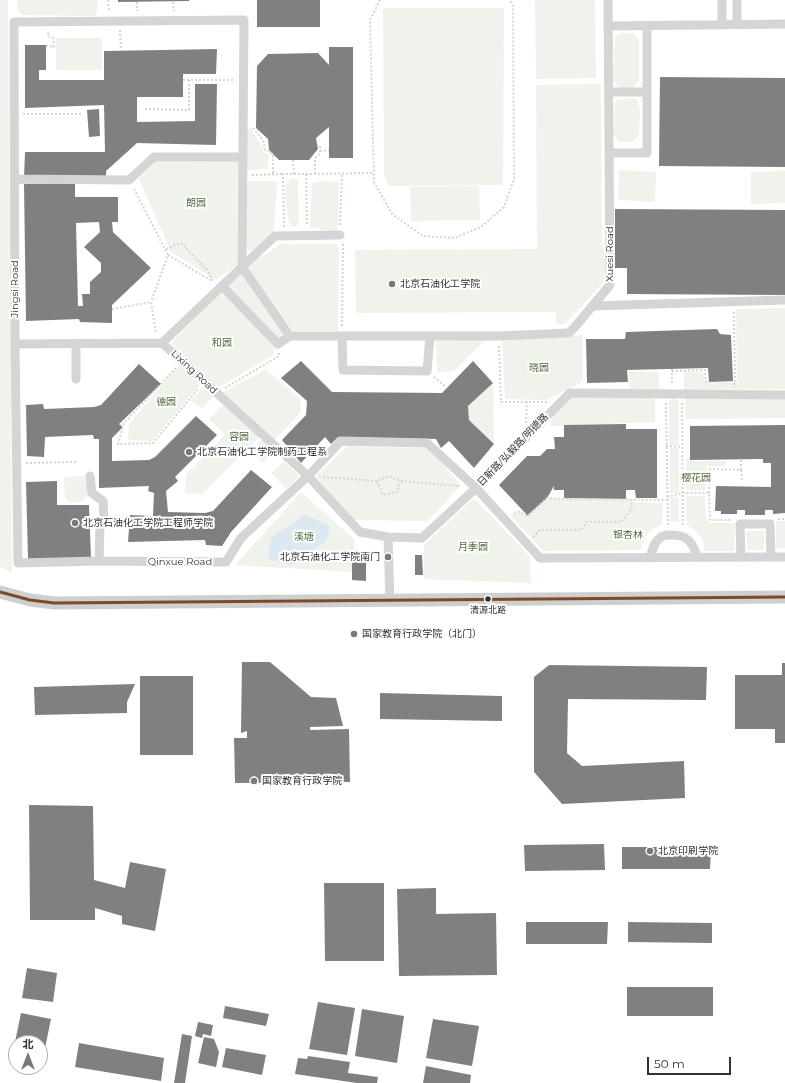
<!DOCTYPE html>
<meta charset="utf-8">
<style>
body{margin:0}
#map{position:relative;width:785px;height:1083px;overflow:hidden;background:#fff;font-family:Montserrat,"Noto Sans SC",sans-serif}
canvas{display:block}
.north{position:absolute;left:8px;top:1035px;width:40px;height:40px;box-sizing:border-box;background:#fff;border:1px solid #adadad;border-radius:50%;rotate:0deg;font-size:11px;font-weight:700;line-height:16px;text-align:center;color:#313131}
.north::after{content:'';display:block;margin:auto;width:14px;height:18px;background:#797979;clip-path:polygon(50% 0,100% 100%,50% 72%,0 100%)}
.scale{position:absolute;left:647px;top:1057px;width:84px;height:18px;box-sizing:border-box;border:2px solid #313131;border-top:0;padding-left:5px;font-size:12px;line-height:14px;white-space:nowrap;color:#313131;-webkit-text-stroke:3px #fff;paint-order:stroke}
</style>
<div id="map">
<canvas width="785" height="1083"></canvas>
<div class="north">北</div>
<div class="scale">50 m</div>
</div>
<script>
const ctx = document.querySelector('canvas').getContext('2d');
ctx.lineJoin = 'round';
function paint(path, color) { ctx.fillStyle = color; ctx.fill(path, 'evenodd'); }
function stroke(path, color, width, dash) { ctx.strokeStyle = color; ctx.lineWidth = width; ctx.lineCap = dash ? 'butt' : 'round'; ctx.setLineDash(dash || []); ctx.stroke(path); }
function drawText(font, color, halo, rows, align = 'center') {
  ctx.font = font + ' Montserrat,"Noto Sans SC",sans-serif'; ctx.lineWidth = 4; ctx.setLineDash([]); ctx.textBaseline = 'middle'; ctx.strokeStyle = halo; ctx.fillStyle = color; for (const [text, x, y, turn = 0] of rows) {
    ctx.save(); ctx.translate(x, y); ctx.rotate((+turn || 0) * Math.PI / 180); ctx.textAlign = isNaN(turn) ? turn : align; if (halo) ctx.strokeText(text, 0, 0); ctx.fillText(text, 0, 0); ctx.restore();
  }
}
paint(new Path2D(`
 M0 0H8L12 574 0 566Z
 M17 0H98L96 16 22 15 18 10Z
 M535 0H595L596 78 536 79Z
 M383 8H504L503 185 388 186 384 174Z
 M633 33 639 40V81L633 88 620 89 613 81 615 36 620 34Z
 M56 38H102V70H56Z
 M601 84 602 248H606V280L565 324H556V312L356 313 355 250 537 249 536 85Z
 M633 98 637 100 640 109 639 136 632 142H619L614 136 615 101 619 99Z
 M251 128C255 138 261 141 263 152L269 155 267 169 244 170V129Z
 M238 161 237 265 216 280 171 252 139 179 156 162Z
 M619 170 656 172 655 202 618 200Z
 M785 171V203L751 204V172Z
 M291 178 298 180 299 221 296 227 291 226C288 219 283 192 286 185 287 183 290 180 291 178Z
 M245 181H277L274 234 253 252 247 250Z
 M323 181 339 182 338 230 334 232 310 227 312 183Z
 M479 186 480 220 411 221 410 187Z
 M280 244H336L339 249 338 331H293L247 267Z
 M242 267 290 336 278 344 222 286Z
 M221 292 273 343 274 355 217 388 171 343Z
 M785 308V389L684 390V372H703L704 382 737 381 736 309Z
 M583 335V382L546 400 505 399 502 338Z
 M486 339 454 371 437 372 436 341Z
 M181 363 203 381 152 441 128 440 129 424Z
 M266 369 300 399 301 412 274 440 222 393Z
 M629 372H659V391H629Z
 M493 383 494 444 469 420 468 406Z
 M205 385 215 393 203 409 191 401Z
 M571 396 655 398V422L551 426 552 416Z
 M685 397H785V418L686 419Z
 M674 398 679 401V445H669V400Z
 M225 403 259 437 202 494 185 493 186 475 225 435 209 419Z
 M262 439 275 451 263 463 251 452Z
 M348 446 428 448 461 485 428 521 349 520 316 476Z
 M670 448H679V493H670Z
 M686 458H690V461H726V466H707L706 490H686Z
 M284 461 299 476 286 489 271 473Z
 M88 476 89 495 81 502 72 503 65 498 64 477Z
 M301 492 355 540 353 572 235 565Z
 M686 496H705L706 520 709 523H735L734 551H704C705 539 696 531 687 525Z
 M670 497H679V522H670Z
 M474 498 530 557 531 583 424 579V545Z
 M547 498 560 499 632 500V502L663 503 662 525C648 531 644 536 640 550L543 551 510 515 519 512 528 516Z
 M776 521H785V548H776Z
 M746 531H764V550H747Z`), '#f0f3ec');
paint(new Path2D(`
 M305 515 329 525V533L326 541 292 565 268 559 271 537Z`), '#dce9f1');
paint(new Path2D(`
 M118 0H189V1L118 2Z
 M257 0H320V27H257Z
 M25 45H46V70H39V80H104V51L217 49 216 74H183V97H137V122L195 121V84H217L216 145 137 143 106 171V177H24L25 152H105L104 105 25 108Z
 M329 47H353V158H329V127L316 138 318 149 309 160H279L269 150 268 139 256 128 257 66 268 54 318 53 329 65Z
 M660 77 785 78V167L659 166Z
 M99 109 100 136 89 137 87 110Z
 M75 183V197H118V222H112L113 232 151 268 112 305V323L80 322 79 319 26 321 24 184ZM99 222 100 232 84 247 101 263V272L90 282V294H82L83 306H78L76 223Z
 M615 209 785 210V295L627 294V268H615Z
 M717 329 720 334 731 335 733 381 709 382 708 368 627 370 628 382 587 383 586 339H625L626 332Z
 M301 361 332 392 442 393 473 361 493 383 468 406 469 420 494 444 474 468 449 441 441 448 436 439 338 437 331 444 325 437 301 463 282 440 306 415 307 401 281 378Z
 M139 364 161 384 119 424 123 427 112 438V461L149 460 155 457 196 416 217 435 175 477 178 481 166 491 168 512 205 513 213 511 251 470 272 487 231 532 222 546 206 545 205 540 128 542 130 515 153 516 154 493 148 491 149 486 99 488V439H94L93 435 45 437 44 457 27 456 26 405 43 404 44 409 94 407 101 405Z
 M626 424V429H657V498H636L635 490H626V499L564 498V490H554V486L547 498 529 514 528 516 499 485 527 456H540L547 449H555L554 437H564V425Z
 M785 425V513L773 514V510H765V515H745V510H737V514H721V511H715L716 486 771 487V463H763V459L690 460V426Z
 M57 481V505H89L91 558 28 559 26 482Z
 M415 555H422L423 575H415Z
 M352 556H366V581L352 580Z
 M242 662H270L311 697 336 698 343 726 310 727V730L349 729 350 782 235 783 234 738H247V731L241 733Z
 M782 663H785V743H775V729H735V675H782Z
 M549 665 707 667 706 700 568 699 567 753 582 766 684 761 685 798 562 804 534 772V677Z
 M140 676H193V755H140Z
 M135 684 127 702V713L35 715 34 687Z
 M380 693 502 696V721L380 719Z
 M29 805 93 806 94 880 125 888 130 862 166 869 155 931 122 924V916L95 908V920H30Z
 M604 844 605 870 525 871 524 845Z
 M622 847H711L710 869H622Z
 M324 883H384V961H325Z
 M436 888V914L496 913 497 975 399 976 397 889Z
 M526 922H608L607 944H526Z
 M628 922 712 923V943L628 942Z
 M27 968 57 973 53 1002 22 998Z
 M627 987H713V1016H627Z
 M318 1002 355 1008 347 1055 309 1049Z
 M225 1006 269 1014 266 1026 223 1018Z
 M362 1009 404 1016 397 1063 355 1056Z
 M21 1013 51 1019 44 1053H40V1043H16V1048L14 1047Z
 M433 1019 479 1026 472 1066 426 1058Z
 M198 1022 213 1025 211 1036 203 1034 202 1038 195 1036Z
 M182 1034 192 1036 185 1083H174Z
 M204 1037 214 1039 219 1052 216 1067 198 1063Z
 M79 1043 164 1058 161 1081 75 1067Z
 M226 1048 266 1055 262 1075 222 1067Z
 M308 1056 350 1062 348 1073 378 1077 377 1083H357L295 1074 298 1058 307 1059Z
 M426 1066 471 1075 470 1083H423Z`), '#808080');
stroke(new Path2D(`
 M108 0 109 11
 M380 0 370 20 374 182 392 214 423 236 454 238 481 227 504 207 514 179 513 5 510 0
 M137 2V11
 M173 2 174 11
 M120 30 121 51
 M46 46 54 47 53 38 48 36V31
 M183 80H234
 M145 109 189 110V80
 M23 114H83
 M253 128 263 140 265 150 273 154V174
 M320 151 329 150
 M293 160 294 174
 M306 174 374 173
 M315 174V158L320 154V146H317
 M252 175 283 174
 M134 189 168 255 151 302
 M340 225 342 174
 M284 227 283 174H306L307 226
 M166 249 181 243 208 271 213 281
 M168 255 212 281
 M112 309 151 302 156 334
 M342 326 343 244
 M499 346 501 402H547
 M176 368 124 423 118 444 153 443 198 389
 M672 369V385
 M672 371 705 370 706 384H707
 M434 377 447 388
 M733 384H735L734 312
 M225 388 279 356V353
 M666 403 668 525
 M682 403 683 526
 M526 423 527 402
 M666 446 682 447
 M26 463 77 462
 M741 470 742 481
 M323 477 377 481 389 476 400 481 459 486
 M377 481 383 495 397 492 400 481
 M709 493V469L741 470V459
 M667 497 683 493H709L710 520H732
 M514 514 519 512 528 516 547 498 560 499 667 500
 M778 519H785
 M533 537 540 530H581L587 522H621L631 510 632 500`), '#d4d4d4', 2, [2, 2]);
stroke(new Path2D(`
 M737 0V24
 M722 25V0
 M608 26 785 24
 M609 92H647
 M609 153H647V26
 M15 179 129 180 154 157H243
 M222 286 278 344 290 336
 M593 306 785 300
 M290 336H499L568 333 574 328 610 285 608 0
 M342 336 343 370 427 371 430 336
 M15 344 162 343
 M76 344V379
 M785 395 570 393 476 488 540 558 785 557
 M341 441 427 443 476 488 422 538 388 537 360 532 308 476Z
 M90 476 92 493 103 501 104 517 100 525 99 561 226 562 241 538 308 476 162 343 242 267 290 336
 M388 537 390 600
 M741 557 740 524H770L771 557
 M650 558C652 551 654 542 660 538 662 535 668 535 672 535 688 535 693 543 697 557
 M99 561 18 563 15 344 14 22 244 20 242 267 275 236 340 235`), '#d5d5d5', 9);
stroke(new Path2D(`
 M0 592 30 600 54 603 785 597`), '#cfcfcf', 13);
stroke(new Path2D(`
 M0 592 30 600 54 603 785 597`), '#7a4b2a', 3);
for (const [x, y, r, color] of [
 [392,284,4,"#797979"],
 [189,452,4,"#797979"],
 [75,523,4,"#797979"],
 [388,557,4,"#797979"],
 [488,599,3.5,"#313131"],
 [354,634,4,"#797979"],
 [254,781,4,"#797979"],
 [650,851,4,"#797979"]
]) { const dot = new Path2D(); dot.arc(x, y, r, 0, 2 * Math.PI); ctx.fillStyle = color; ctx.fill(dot); stroke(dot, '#fff', 1.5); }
drawText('9px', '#313131', '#fff', [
 ["清源北路",488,610]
]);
drawText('10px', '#546b3f', '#fff', [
 ["朗园",196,203],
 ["和园",222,343],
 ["晓园",539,368],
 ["德园",166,402],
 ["容园",239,437],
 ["樱花园",696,478],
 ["银杏林",628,535],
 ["溪塘",304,537],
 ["月季园",473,547]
]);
drawText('10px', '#313131', '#fff', [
 ["Xuesi Road",610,254,-90],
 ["Jingsi Road",15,289,-90],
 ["Lixing Road",194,372,43],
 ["日新路/弘毅路/明德路",513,450,-46],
 ["Qinxue Road",180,562]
]);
drawText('10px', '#313131', '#fff', [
 ["北京石油化工学院",400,284],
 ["北京石油化工学院制药工程系",197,452],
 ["北京石油化工学院工程师学院",83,523],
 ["北京石油化工学院南门",380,557,"right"],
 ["国家教育行政学院（北门）",362,634],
 ["国家教育行政学院",262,781],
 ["北京印刷学院",658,851]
], 'left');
</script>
